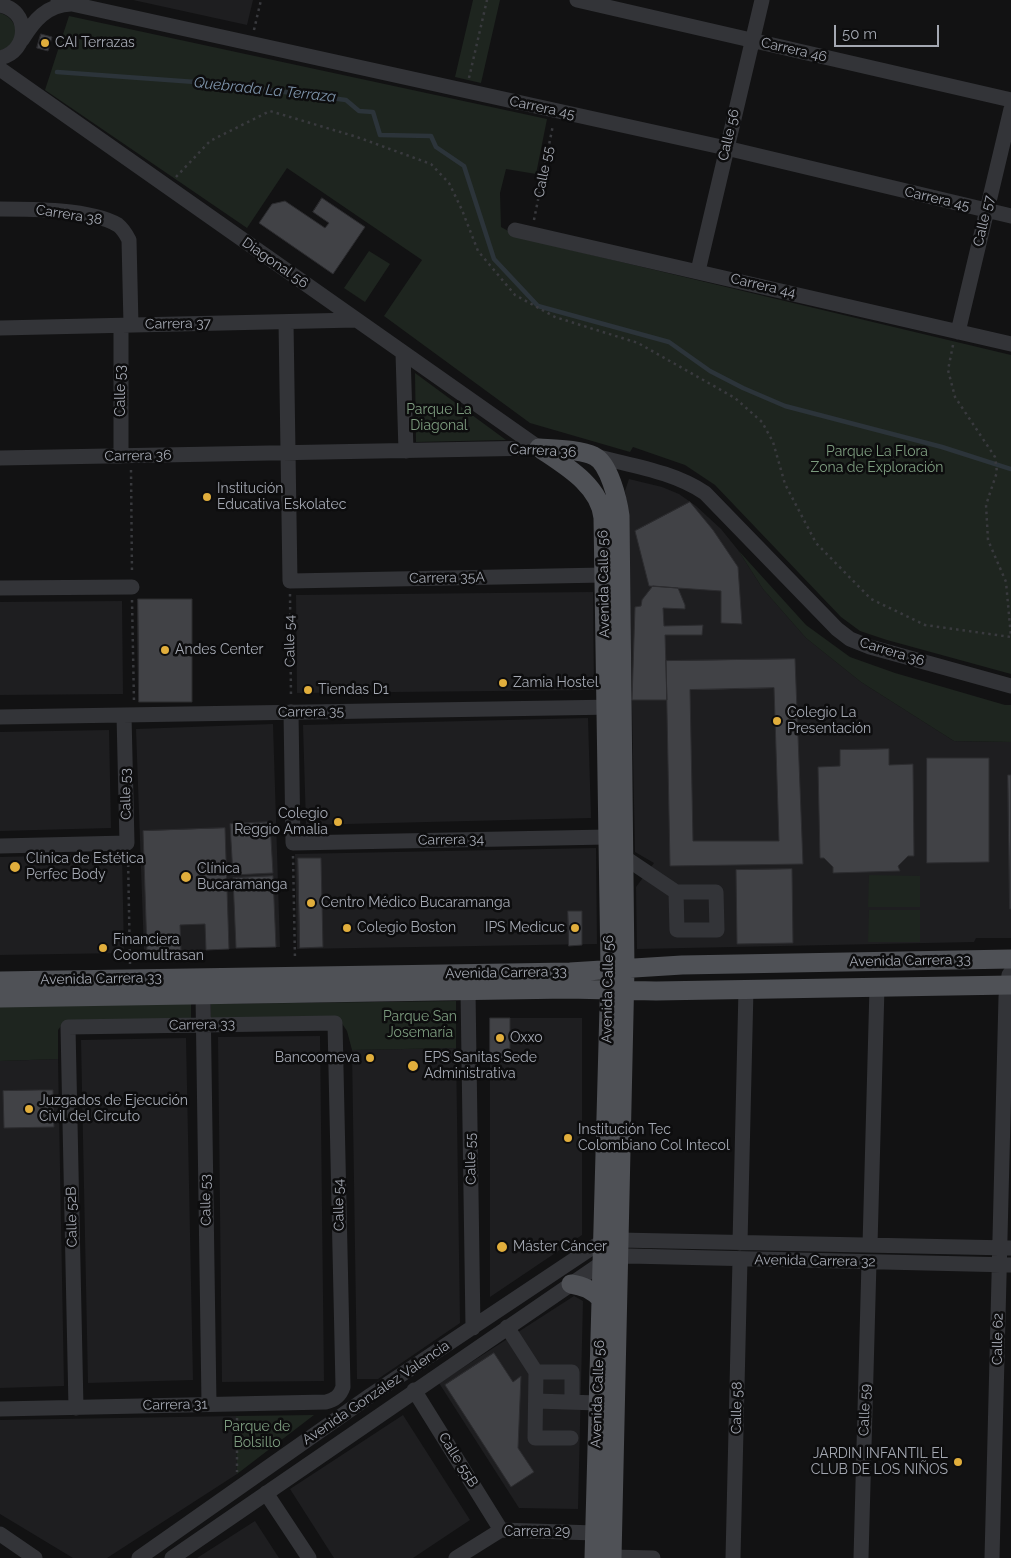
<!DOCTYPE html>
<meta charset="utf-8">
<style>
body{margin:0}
#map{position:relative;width:1011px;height:1558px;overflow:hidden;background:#121213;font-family:Raleway,sans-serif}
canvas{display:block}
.scale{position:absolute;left:834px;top:25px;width:105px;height:22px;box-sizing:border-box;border:2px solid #a4a8b2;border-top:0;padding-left:6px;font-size:15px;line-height:18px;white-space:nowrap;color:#a4a8b2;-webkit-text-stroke:4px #0d0d0e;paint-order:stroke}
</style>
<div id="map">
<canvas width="1011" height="1558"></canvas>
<div class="scale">50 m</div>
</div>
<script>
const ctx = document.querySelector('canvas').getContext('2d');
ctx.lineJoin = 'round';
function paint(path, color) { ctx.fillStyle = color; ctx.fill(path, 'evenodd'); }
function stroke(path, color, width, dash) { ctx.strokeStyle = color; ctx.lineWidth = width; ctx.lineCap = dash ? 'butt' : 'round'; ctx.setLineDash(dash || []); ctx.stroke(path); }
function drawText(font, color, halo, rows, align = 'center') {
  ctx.font = font + ' Raleway,sans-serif'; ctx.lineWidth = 5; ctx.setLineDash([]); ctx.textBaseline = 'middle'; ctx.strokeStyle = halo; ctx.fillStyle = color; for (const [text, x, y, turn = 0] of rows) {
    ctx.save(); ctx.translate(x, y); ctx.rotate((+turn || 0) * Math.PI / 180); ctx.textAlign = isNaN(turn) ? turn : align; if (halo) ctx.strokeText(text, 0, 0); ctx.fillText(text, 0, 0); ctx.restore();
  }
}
paint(new Path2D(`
 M133 0H253L247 25Z
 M629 479 662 487 679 494 696 506 721 529 738 550 763 589 806 638 861 682 954 741 1011 742V938H976L974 942 637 949 636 887 654 863 635 852 628 511 625 491Z
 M593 592 594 690 297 693 296 595Z
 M122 601 123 694 0 695V602Z
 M588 718 591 818 306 825 303 725Z
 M273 724 280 947 144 952 136 729Z
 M109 730 111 828 0 831V732Z
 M596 848 597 944 297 949 295 854Z
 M122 854 124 953 0 955V857Z
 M490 1018H582V1235L490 1297Z
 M320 1036 324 1381 222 1382 218 1037Z
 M186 1038 193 1380 88 1383 81 1040Z
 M456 1048 460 1323 378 1379H357L352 1050Z
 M58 1059 64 1386 0 1388V1061Z
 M574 1296 583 1301 578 1509 519 1508 439 1383Z
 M403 1415 470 1520 413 1558H334L290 1489Z
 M236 1416 237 1474 107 1558H73L0 1514V1420Z
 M255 1521 279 1558H197Z`), '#1e1e20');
paint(new Path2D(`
 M473 0H500L481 83 455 77Z
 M0 13C10 16 13 21 17 31L13 44 0 51Z
 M69 16 547 119 536 174 506 169 500 193 501 227 521 238 1011 355V674L887 640 860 631 841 617 715 485 685 465 633 447 630 452 530 423 384 316 422 260 287 168 247 228 45 90Z
 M369 251 390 264 365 302 344 288Z
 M415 373 506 440 416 442Z
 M738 550 806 625 850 657 895 673 1005 705H1011V742L954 741 861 682 806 638 763 589Z
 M869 875 920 876V907H868Z
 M869 910H920V942H868Z
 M456 1001V1048L352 1050 347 1031 339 1019 211 1018V1004Z
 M191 1002V1019L64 1022 58 1030V1059L0 1061V1006Z
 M314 1415 237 1474 236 1416Z`), '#1e251f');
stroke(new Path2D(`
 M57 72 223 84 346 100 359 111 373 112 380 135 431 136 436 147 464 166 494 259 538 306 669 342 710 371 743 388 785 406 942 447 1011 469`), '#2c343a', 4.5);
const building = new Path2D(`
 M41 34 52 37 48 51 37 48Z
 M322 198 365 227 333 274 259 223 272 204 285 201 325 228 329 223 313 212Z
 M690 502 713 530 738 567 742 624 721 623V591L649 586 635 531Z
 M653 586 678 588 685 605V609L663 608 664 626 703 625 702 635H665L667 700H632L635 607 641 606 642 600Z
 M138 599H192V702H139Z
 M795 659 803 864 670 866 666 661ZM774 688 779 841H693L690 690Z
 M889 749V765L913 764 914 856H908L898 866 900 871 833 873V867L824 858H820L818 767 840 766V750Z
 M927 758H989V862L927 863Z
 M1008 775H1011V909H1010Z
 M270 822 273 873 233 875 230 824Z
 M225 828 229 949 206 950 205 924 180 925 181 950 147 951 143 831Z
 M298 858H321L323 947 300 948Z
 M792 869 793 943 737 944 736 870Z
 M273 876 276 947 236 948 233 878Z
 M568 911H582V945L569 946Z
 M490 1018H510V1058H490Z
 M39 1090H53L54 1127 4 1128 3 1091Z
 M494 1353 513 1382 521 1376 518 1448 534 1472 511 1487 445 1385Z`);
paint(building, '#414246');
stroke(building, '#2c2c2f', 1);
stroke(new Path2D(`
 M254 30 261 0
 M469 78 487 0
 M176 177 210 141 270 111 357 137 431 164 449 183 462 210 478 251 515 295 555 317 638 343 735 398 762 422 773 442 785 484 816 543 871 599 925 625 1011 637
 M534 220 553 125
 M953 345 948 370 955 397 995 457 997 472 986 505 988 540 1006 582 1011 637
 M131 470 132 574
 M290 594 291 698
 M132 600 134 702
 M293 856 295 960
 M128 858 130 964
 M237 1418V1472`), '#393a3e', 2.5, [2.5, 4]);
stroke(new Path2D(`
 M58 0 72 4 726 148 1011 216
 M577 0 1011 100
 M0 5C30 10 30 51 0 58
 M22 40C34 20 47 5 71 4
 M0 69 539 448
 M0 209C30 209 92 209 118 225 123 229 126 234 129 240L131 325
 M515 230 1011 344
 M698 271 762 0
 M286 322 290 581 604 575
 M121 326V456
 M0 328 356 320
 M958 332 1011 109
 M403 353 406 451
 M595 456C632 466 672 471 705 493L837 629 850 639 870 647 1011 686
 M0 458 539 448
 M0 588 132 587
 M291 712 293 843 608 837
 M0 717 616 707
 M0 846 127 843 124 715
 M624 857 676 892
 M676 892H716L717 930H677Z
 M468 991 473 1328
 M203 995 209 1404
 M740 1243 746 989
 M870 1245 877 987
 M507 1327 536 1372
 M414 1390 501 1530
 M536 1401 598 1403
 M0 1409 326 1402C335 1400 340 1396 343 1387L335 1023 68 1027 76 1408
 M571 1438H535L536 1372H572V1402
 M266 1493 309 1558
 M0 1534 35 1558
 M612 1557 653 1558
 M139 1558 371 1395 590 1249 602 1242 619 1240 1011 1248
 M172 1558 602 1263 613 1258 629 1256 1011 1265
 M456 1558 501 1530 595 1533
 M733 1558 740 1259
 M861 1558 869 1262
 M992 1558 1006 997 1009 975 1011 972`), '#333438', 15);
stroke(new Path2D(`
 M539 448C554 449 580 449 594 456 609 463 618 500 620 516L625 969 612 1558
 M539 448C564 465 600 485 603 518L610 970 594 1558
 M0 981 570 972 682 965 1011 959
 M0 998 568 989 656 991 1011 985
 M571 1284C584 1286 592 1290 601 1299`), '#4f5156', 19);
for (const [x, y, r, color] of [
 [45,43,5,"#e1ae3c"],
 [207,497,5,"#e1ae3c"],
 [165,650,5,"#e1ae3c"],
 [503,683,5,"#e1ae3c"],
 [308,690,5,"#e1ae3c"],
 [777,721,5,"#e1ae3c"],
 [338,822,5,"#e1ae3c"],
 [15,867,6,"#e1ae3c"],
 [186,877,6,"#e1ae3c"],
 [311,903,5,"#e1ae3c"],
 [347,928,5,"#e1ae3c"],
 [575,928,5,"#e1ae3c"],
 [103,948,5,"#e1ae3c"],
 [500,1038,5,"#e1ae3c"],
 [370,1058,5,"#e1ae3c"],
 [413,1066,6,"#e1ae3c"],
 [29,1109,5,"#e1ae3c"],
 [568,1138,5,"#e1ae3c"],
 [502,1247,6,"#e1ae3c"],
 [958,1462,5,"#e1ae3c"]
]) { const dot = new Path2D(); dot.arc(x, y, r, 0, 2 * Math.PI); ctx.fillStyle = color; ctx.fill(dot); stroke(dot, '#0d0d0e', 2); }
drawText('14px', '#a4a8b2', '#0d0d0e', [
 ["CAI Terrazas",55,43],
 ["Institución",217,489],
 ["Educativa Eskolatec",217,505],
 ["Andes Center",175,650],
 ["Zamia Hostel",513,683],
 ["Tiendas D1",318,690],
 ["Colegio La",787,713],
 ["Presentación",787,729],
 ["Colegio",328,814,"right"],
 ["Reggio Amalia",328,830,"right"],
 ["Clínica de Estética",26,859],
 ["Perfec Body",26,875],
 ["Clínica",197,869],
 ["Bucaramanga",197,885],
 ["Centro Médico Bucaramanga",321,903],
 ["Colegio Boston",357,928],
 ["IPS Medicuc",565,928,"right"],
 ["Financiera",113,940],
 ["Coomultrasan",113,956],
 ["Oxxo",510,1038],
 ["Bancoomeva",360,1058,"right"],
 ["EPS Sanitas Sede",424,1058],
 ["Administrativa",424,1074],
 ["Juzgados de Ejecución",39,1101],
 ["Civil del Circuto",39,1117],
 ["Institución Tec",578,1130],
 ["Colombiano Col Intecol",578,1146],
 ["Máster Cáncer",513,1247],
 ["JARDIN INFANTIL EL",948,1454,"right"],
 ["CLUB DE LOS NIÑOS",948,1470,"right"]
], 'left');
drawText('14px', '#a4a8b2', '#0d0d0e', [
 ["Carrera 46",794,50,13],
 ["Carrera 45",542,108,12],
 ["Calle 56",729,135,-77],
 ["Calle 55",544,172,-79],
 ["Carrera 45",937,199,13],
 ["Carrera 38",69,215,9],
 ["Calle 57",984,221,-77],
 ["Diagonal 56",275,263,35],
 ["Carrera 44",763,286,13],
 ["Carrera 37",178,324,-1],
 ["Calle 53",121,391,-90],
 ["Carrera 36",543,451,3],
 ["Carrera 36",138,456,-1],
 ["Carrera 35A",447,578,-1],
 ["Avenida Calle 56",604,584,-91],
 ["Calle 54",290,641,-91],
 ["Carrera 36",892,652,17],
 ["Carrera 35",311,712,-1],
 ["Calle 53",126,794,-91],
 ["Carrera 34",451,840,-1],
 ["Avenida Carrera 33",910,961,-1],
 ["Avenida Carrera 33",506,973,-1],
 ["Avenida Carrera 33",101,979,-1],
 ["Avenida Calle 56",608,989,-89],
 ["Carrera 33",202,1025,-1],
 ["Calle 55",471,1159,-91],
 ["Calle 53",206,1200,-91],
 ["Calle 54",339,1205,-91],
 ["Calle 52B",72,1217,-91],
 ["Avenida Carrera 32",815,1261,1],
 ["Calle 62",998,1339,-89],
 ["Avenida González Valencia",376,1393,-34],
 ["Avenida Calle 56",598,1394,-88],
 ["Carrera 31",175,1405,-1],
 ["Calle 58",737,1408,-89],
 ["Calle 59",865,1410,-88],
 ["Calle 55B",458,1460,58],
 ["Carrera 29",537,1532]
]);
drawText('14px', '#7d9c7f', '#0d0d0e', [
 ["Parque La",439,410],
 ["Diagonal",439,426],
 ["Parque La Flora",877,452],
 ["Zona de Exploración",877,468],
 ["Parque San",420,1017],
 ["Josemaría",420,1033],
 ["Parque de",257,1427],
 ["Bolsillo",257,1443]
]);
drawText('italic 15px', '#7e94ab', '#0d0d0e', [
 ["Quebrada La Terraza",265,90,6]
]);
</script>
